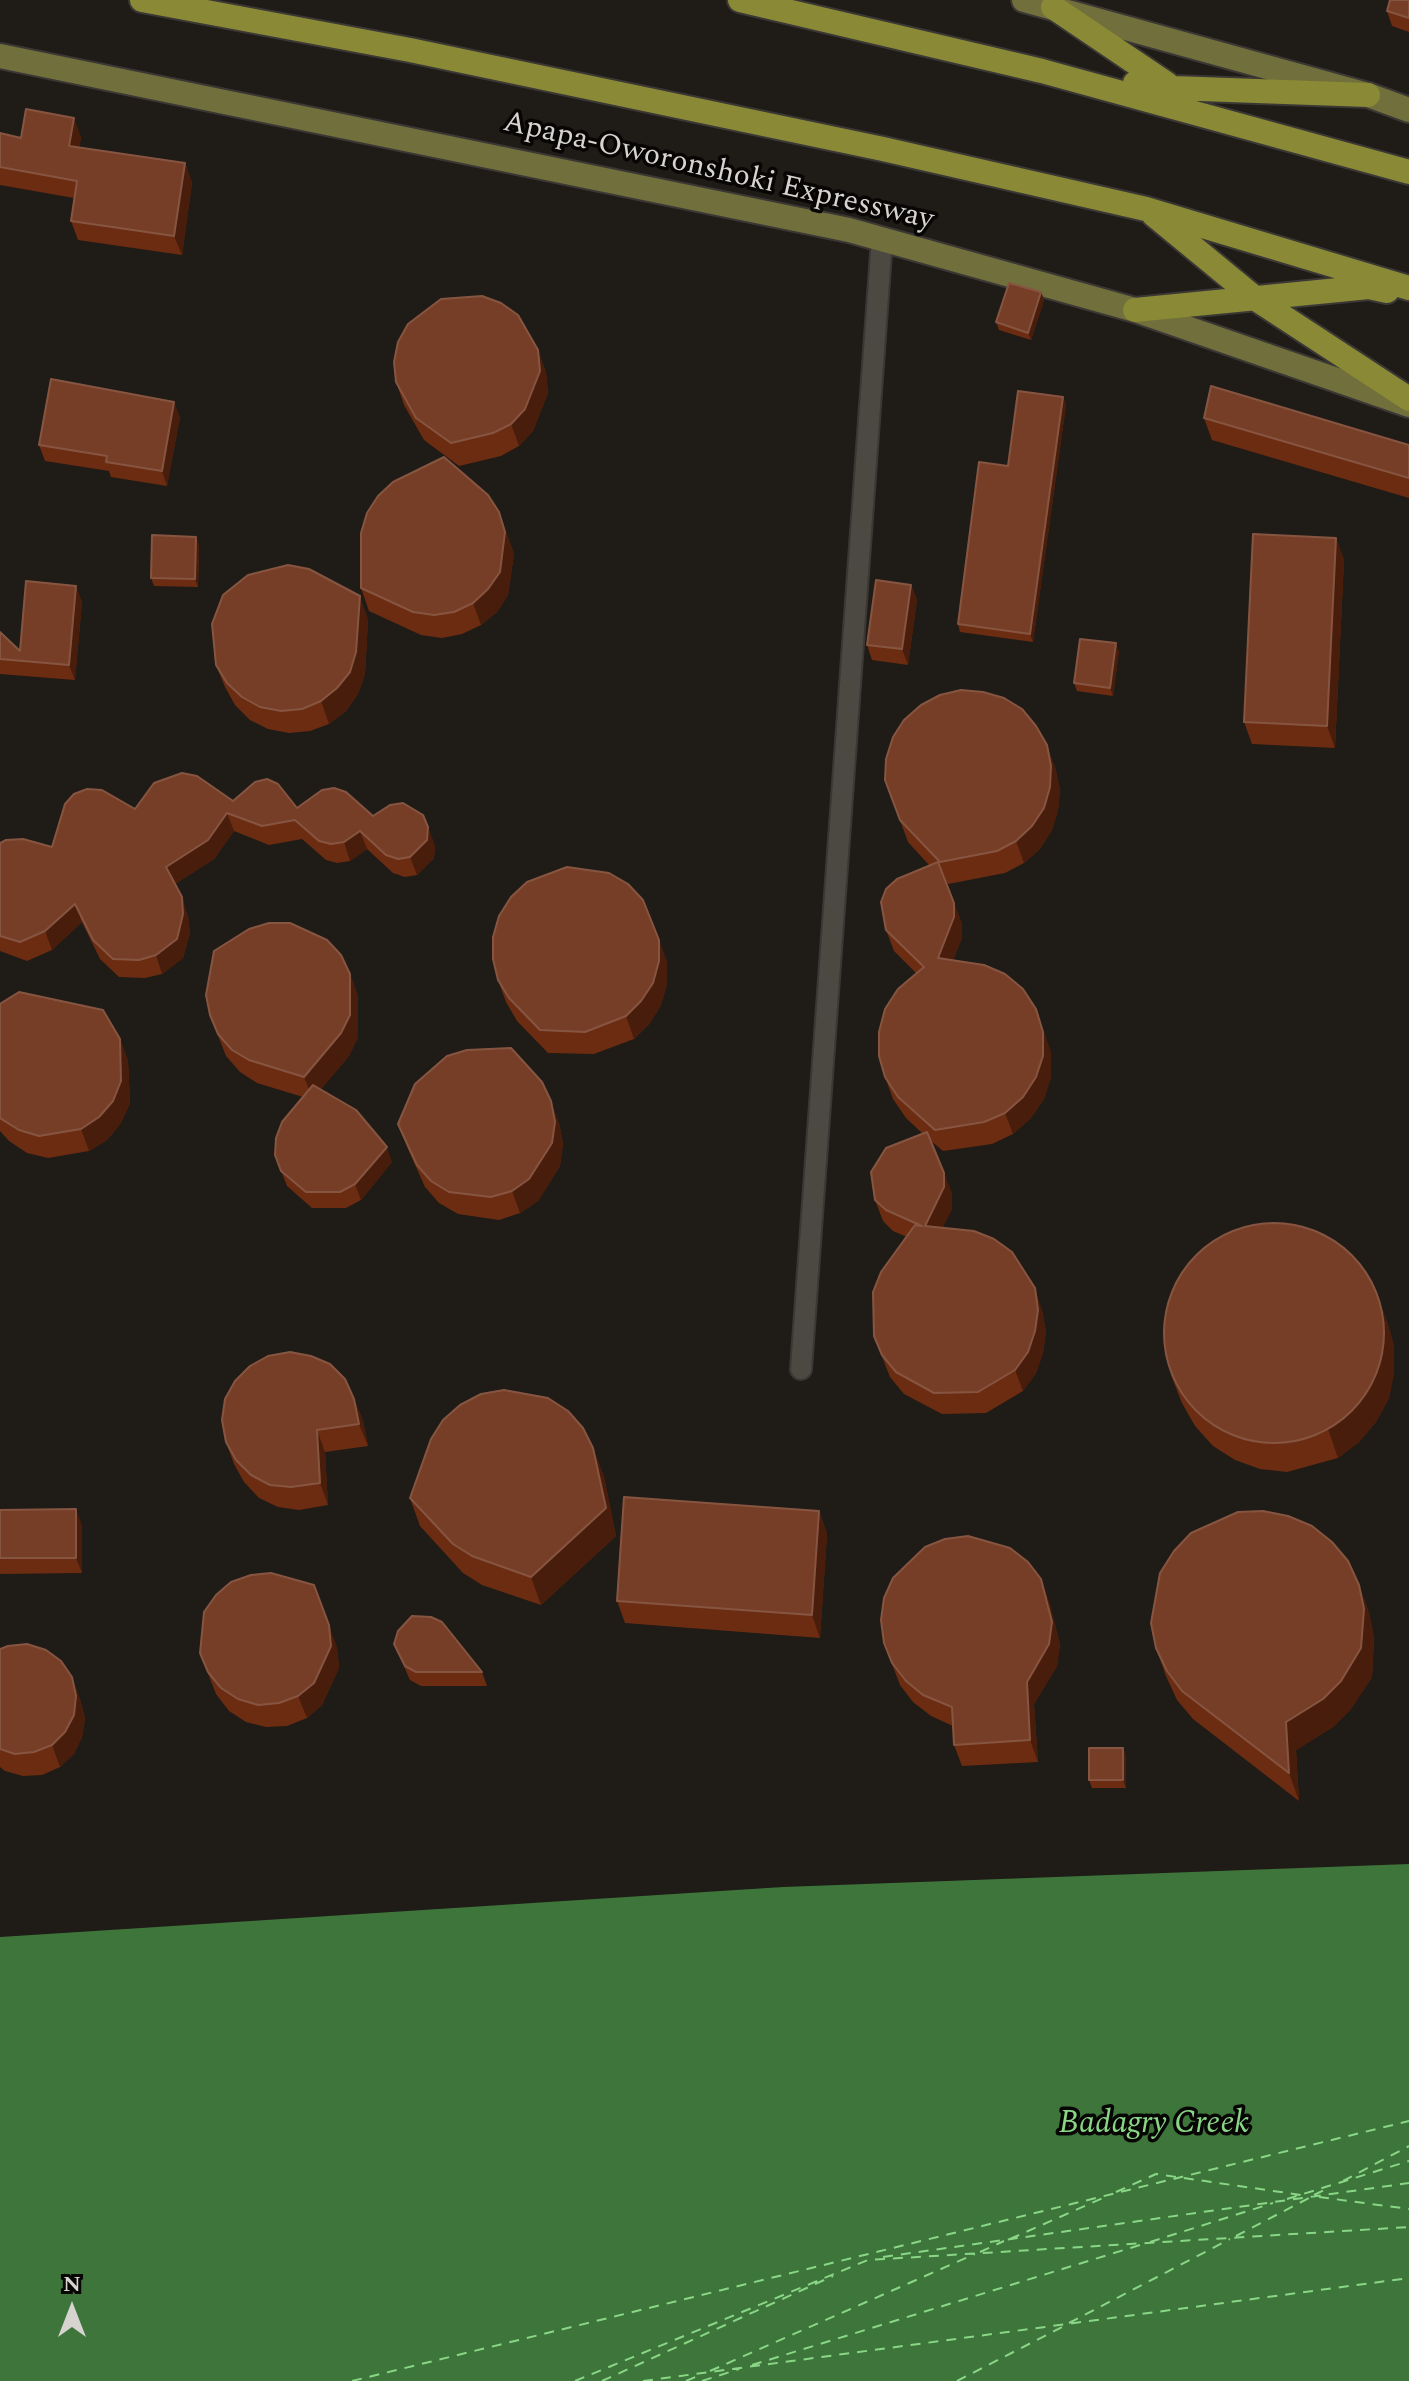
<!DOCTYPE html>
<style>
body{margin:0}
#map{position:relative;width:1409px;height:2381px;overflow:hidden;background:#1f1b16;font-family:Spectral,serif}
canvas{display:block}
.north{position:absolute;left:32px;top:2269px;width:80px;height:80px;-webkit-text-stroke:6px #080605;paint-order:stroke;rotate:0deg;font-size:22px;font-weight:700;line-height:32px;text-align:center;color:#d6d3d0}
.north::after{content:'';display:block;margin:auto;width:28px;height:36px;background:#d6d3d0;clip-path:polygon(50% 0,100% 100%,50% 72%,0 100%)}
</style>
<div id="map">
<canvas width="1409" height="2381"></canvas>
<div class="north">N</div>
</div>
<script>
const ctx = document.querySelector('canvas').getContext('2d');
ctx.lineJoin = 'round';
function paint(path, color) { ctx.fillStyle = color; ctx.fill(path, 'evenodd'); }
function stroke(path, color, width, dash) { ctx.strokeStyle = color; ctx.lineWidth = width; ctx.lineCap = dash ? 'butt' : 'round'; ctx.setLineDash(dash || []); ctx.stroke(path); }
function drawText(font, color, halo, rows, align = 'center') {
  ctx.font = font + ' Spectral,serif'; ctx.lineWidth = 7; ctx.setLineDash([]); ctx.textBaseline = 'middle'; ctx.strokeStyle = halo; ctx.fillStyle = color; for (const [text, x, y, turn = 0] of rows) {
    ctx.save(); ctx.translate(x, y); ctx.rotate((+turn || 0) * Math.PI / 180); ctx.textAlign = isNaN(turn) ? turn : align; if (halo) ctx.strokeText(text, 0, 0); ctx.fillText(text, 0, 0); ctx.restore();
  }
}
paint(new Path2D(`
 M1409 1864V2381H0V1937L783 1887Z`), '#3d753b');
stroke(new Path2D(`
 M1343 2181 1409 2146
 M1116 2192 1156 2174 1308 2196
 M1314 2195 1330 2187
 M1319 2197 1409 2209
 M1287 2199 1409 2161
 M1236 2236 1309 2198
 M1010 2239 1103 2198
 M1150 2242 1273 2203
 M980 2252 1004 2241
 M883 2257 1409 2183
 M1069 2323 1230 2239
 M752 2365 1140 2245
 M710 2371 975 2254
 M352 2381 1409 2121
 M575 2381 868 2260 1409 2227
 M602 2381 833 2276
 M643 2381 1409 2278
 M686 2381 700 2375
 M702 2381 739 2369
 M957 2381 1064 2326`), '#89d786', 2, [10, 8]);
const lane = new Path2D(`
 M801 1369 882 239`);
const primary = new Path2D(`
 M1024 0 1368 95 1409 110
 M0 56 849 230 1135 310 1409 405`);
const highway = new Path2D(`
 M142 0 410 50 883 149 1146 209 1409 288
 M740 0 1042 71 1409 172
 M1053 7 1167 84
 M1135 83 1173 88 1368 95
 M1154 215 1256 299 1409 399
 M1135 310 1369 287 1387 291`);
stroke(lane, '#3a3734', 24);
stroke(primary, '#3a3734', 28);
stroke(highway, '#3a3734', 28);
stroke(lane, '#4c4842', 20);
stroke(primary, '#716f3b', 24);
stroke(highway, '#8a8936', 24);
paint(new Path2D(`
 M1409 0V32L1392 26 1387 11Z
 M0 133 21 138 81 137 79 148 185 163 192 183 182 255 78 240 71 221 74 198 0 185Z
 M1041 292 1044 300 1031 340 999 330 996 322Z
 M538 350 546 373 548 393 533 431 519 446 501 456 459 466 424 440 404 405 396 382Z
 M1063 397 1066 405 1033 642 960 632 958 624 1008 466Z
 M180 417 167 486 111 477 109 471 45 461 39 445Z
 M1204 418 1409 445V498L1212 440Z
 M499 512 514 554 508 595 497 612 481 625 462 634 442 638 421 635 369 611 361 588Z
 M196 537 199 545 198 587 154 586 151 578Z
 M1336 538 1344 560 1335 748 1252 744 1244 722Z
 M911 585 917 600 908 665 872 660 867 645Z
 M82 601 75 680 0 674V632L20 651Z
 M368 619 365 674 358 694 346 711 329 724 310 731 289 733 268 729 250 720 235 705 225 687 216 665Z
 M1119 651 1113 696 1077 691 1074 683Z
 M1055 767 1060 789 1058 810 1052 830 1040 849 1024 863 1005 873 948 884 946 882 962 924V938L953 960 1036 1009 1051 1053V1077L1044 1099 1031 1118 1013 1134 992 1144 943 1151 931 1141 952 1194V1209L942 1228 1042 1310 1046 1332 1043 1353 1036 1373 1023 1391 986 1413 942 1414 904 1394 890 1377 874 1336 907 1237 893 1231 883 1221 875 1200 923 1134 906 1118 893 1099 885 1077 917 974 894 951 886 930 929 865 908 842 885 780Z
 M233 801 373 816 435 845 434 858 417 875 405 877 393 873 367 849 350 861 337 863 326 860 302 839 269 845 234 831 214 859 175 884 188 916 190 933 183 958 162 974 145 978 119 977 100 959 82 922 52 950 27 961 0 951V843L52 847 135 809Z
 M659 940 667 962V984L661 1005 650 1023 634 1039 594 1054 548 1053 517 1021 506 1002 498 980Z
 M350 974 358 996V1037L349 1056 321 1089 392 1162 361 1200 346 1208H312L287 1186 275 1155 303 1097 257 1083 240 1072 226 1056 210 1015Z
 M0 1004 120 1039 128 1061 130 1103 121 1123 107 1140 89 1151 48 1158 27 1153 9 1141 0 1131Z
 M559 1123 563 1144 560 1166 538 1201 520 1213 499 1220 458 1214 439 1203 425 1187 407 1147 398 1124Z
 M1387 1321 1394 1346V1372L1389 1398 1376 1422 1359 1442 1338 1458 1287 1472 1260 1469 1235 1460 1213 1446 1195 1426 1182 1403 1171 1375Z
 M354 1399 363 1421 368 1446 325 1452 328 1505 299 1510 278 1507 259 1498 244 1482 234 1464 226 1442Z
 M593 1448 604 1477 616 1536 541 1605 482 1585 463 1573 420 1526 410 1498Z
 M0 1510 82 1525V1573L0 1574Z
 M819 1511 827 1534 820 1638 625 1623 617 1601Z
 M1359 1585 1369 1613 1374 1638 1372 1677 1351 1709 1333 1727 1296 1750 1299 1801 1193 1719 1177 1700 1166 1676 1156 1648Z
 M1049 1601 1060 1644 1057 1666 1034 1704 1038 1762 962 1766 954 1745 953 1726 931 1716 913 1702 900 1685 884 1643Z
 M394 1644 482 1672 487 1686H421L410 1680Z
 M337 1647 339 1668 322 1705 307 1718 287 1726 266 1727 246 1722 229 1711 216 1694 200 1653Z
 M0 1649 72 1677 80 1700 85 1718 82 1737 74 1754 60 1767 42 1775 23 1776 5 1771 0 1767Z
 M1123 1748 1126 1756V1788H1092L1089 1780Z`), '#6c2c12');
paint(new Path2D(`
 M74 118 81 137 76 166 69 146Z
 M185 163 192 183 182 255 174 236Z
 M1041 292 1044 300 1031 340 1028 333Z
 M538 350 546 373 548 393 533 431 519 446 511 424Z
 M1063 397 1066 405 1033 642 1030 634Z
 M174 402 180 417 167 486 162 471Z
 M499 512 514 554 508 595 497 612 481 625 473 603Z
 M196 537 199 545 198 587 195 579Z
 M1336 538 1344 560 1335 748 1327 726Z
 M911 585 917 600 908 665 902 649Z
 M76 586 82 601 75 680 69 665Z
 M360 596 368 619 365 674 358 694 346 711 329 724 321 701Z
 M1116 643 1119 651 1113 696 1110 688Z
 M1047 745 1055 767 1060 789 1058 810 1052 830 1040 849 1024 863 1016 841Z
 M227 813 234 831 214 859 173 885 166 867Z
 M428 827 435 845 434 858 417 875 410 857Z
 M360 831 367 849 350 861 344 842Z
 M182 897 188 916 190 933 183 958 162 974 156 955Z
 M954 903 962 924V938L945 979 938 958Z
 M75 904 82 922 52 950 45 931Z
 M659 940 667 962V984L661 1005 650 1023 634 1039 626 1016Z
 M350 974 358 996V1037L349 1056 313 1099 304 1077Z
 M1036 1009 1051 1053V1077L1044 1099 1031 1118 1013 1134 1005 1113Z
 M120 1039 128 1061 130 1103 121 1123 107 1140 89 1151 81 1129Z
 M551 1101 559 1123 563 1144 560 1166 538 1201 520 1213 512 1191Z
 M387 1147 392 1162 361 1200 355 1184Z
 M944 1173 952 1194V1209L933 1248 925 1226Z
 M1035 1288 1042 1310 1046 1332 1043 1353 1036 1373 1023 1391 1015 1370Z
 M1376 1292 1387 1321 1394 1346V1372L1389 1398 1376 1422 1359 1442 1338 1458 1328 1429Z
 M354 1399 363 1421 368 1446 359 1424Z
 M317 1430 325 1452 328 1505 320 1483Z
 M593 1448 604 1477 616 1536 541 1605 531 1577Z
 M76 1509 82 1525V1573L76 1558Z
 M819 1511 827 1534 820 1638 812 1615Z
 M1041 1579 1049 1601 1060 1644 1057 1666 1034 1704 1038 1762 1030 1740 1027 1682Z
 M1359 1585 1369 1613 1374 1638 1372 1677 1351 1709 1333 1727 1296 1750 1299 1801 1289 1773 1286 1722Z
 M329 1625 337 1647 339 1668 322 1705 307 1718 298 1696Z
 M72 1677 80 1700 85 1718 82 1737 74 1754 60 1767 52 1745Z
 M1123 1748 1126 1756V1788L1123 1780Z`), '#481d0b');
const building = new Path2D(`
 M1390 0H1409V18L1387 11Z
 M26 109 74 118 69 146 185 163 174 236 71 221 77 181 0 167V133L21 138Z
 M1009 283 1041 292 1028 333 996 322Z
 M482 296 501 303 518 315 538 350 540 371 525 409 511 424 493 433 451 443 416 418 396 382 394 362 398 342 408 324 441 299Z
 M51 379 174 402 162 471 106 462 107 456 39 445Z
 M1211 386 1409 445V478L1204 418Z
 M1018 391 1063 397 1030 634 958 624 979 462 1008 466Z
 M444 457 488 495 499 512 505 532 500 572 488 589 473 603 454 612 434 615 413 612 361 588V533L367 513 378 496 393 482Z
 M1253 534 1336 538 1327 726 1244 722Z
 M152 535 196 537 195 579 151 578Z
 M288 565 309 569 360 596 356 652 350 672 337 688 321 701 302 709 281 711 260 707 242 697 227 683 216 665 212 624 223 595 248 575Z
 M876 580 911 585 902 649 867 645Z
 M26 581 76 586 69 665 0 659V632L20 651Z
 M1080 639 1116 643 1110 688 1074 683Z
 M961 690 983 692 1004 698 1022 709 1036 726 1047 745 1051 766 1050 787 1044 808 1032 826 1016 841 997 851 940 862 900 820 885 780 886 759 893 737 904 720 921 705 940 695Z
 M182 773 197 776 233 801 255 782 267 779 278 784 297 808 322 790 334 788 346 792 373 816 390 805 403 803 423 815 428 827 427 840 410 857 398 859 386 855 360 831 344 842 331 844 319 841 295 820 262 826 227 813 208 840 166 867 182 897 183 914 177 939 156 955 139 960 113 959 93 940 75 904 45 931 20 942 0 936V843L6 840 23 839 52 847 65 804 74 794 87 789 102 790 135 809 154 783Z
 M938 862 954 903V917L938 958 984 965 1005 974 1023 989 1036 1009 1043 1032V1056L1036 1077 1023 1097 1005 1113 984 1122 935 1130 898 1097 885 1077 879 1056V1032L885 1009 898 989 924 967 886 930 881 902 886 889 897 879Z
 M567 867 609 873 628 884 643 900 659 940V961L653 983 641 1001 626 1016 585 1032 540 1030 509 998 498 980 493 959V937L499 916 511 897 527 882Z
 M269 923H290L327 940 341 955 350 974V1015L341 1033 304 1077 249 1060 232 1050 218 1034 210 1015 206 995 214 951 249 929Z
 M19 992 103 1010 120 1039 121 1081 113 1101 99 1117 81 1129 39 1136 19 1130 0 1118V1004Z
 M511 1048 542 1082 551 1101 555 1122 552 1143 529 1179 512 1191 491 1197 449 1192 431 1181 417 1165 398 1124 415 1084 447 1056 467 1050Z
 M313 1085 356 1110 387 1147 355 1184 340 1192H306L281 1171 275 1155 276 1138 282 1122Z
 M927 1132 944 1173V1187L925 1226 974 1231 994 1239 1012 1252 1035 1288 1038 1310 1035 1331 1028 1352 1015 1370 978 1392 934 1393 896 1372 882 1355 874 1336 873 1292 881 1272 915 1225 922 1226 886 1210 875 1200 871 1172 886 1148Z
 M1164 1333a110 110 0 1 1 220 0a110 110 0 1 1-220 0Z
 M290 1352 311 1356 330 1364 345 1379 354 1399 359 1424 317 1430 320 1483 291 1487 270 1485 251 1475 236 1460 226 1442 222 1420 225 1399 235 1381 250 1366 268 1356Z
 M504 1390 548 1398 568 1411 583 1428 593 1448 606 1508 531 1577 472 1556 453 1544 410 1498 431 1439 443 1420 460 1405 481 1394Z
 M624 1497 819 1511 812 1615 617 1601Z
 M76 1509V1558H0V1510Z
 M1263 1511 1288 1516 1312 1526 1332 1542 1348 1561 1359 1585 1364 1609 1361 1648 1341 1681 1323 1699 1286 1722 1289 1773 1182 1691 1167 1671 1156 1648 1151 1623 1160 1573 1174 1551 1191 1533 1238 1512Z
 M968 1536 1010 1548 1028 1562 1041 1579 1052 1622 1049 1644 1027 1682 1030 1740 954 1745 952 1707 923 1695 906 1681 892 1663 884 1643 881 1620 884 1598 893 1578 925 1547 945 1539Z
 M271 1573 314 1585 329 1625 331 1646 314 1683 298 1696 279 1703 258 1705 238 1699 221 1688 208 1672 200 1653 204 1612 216 1595 231 1582 251 1575Z
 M412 1616 431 1617 442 1622 482 1672H416L405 1666 394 1644 398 1631Z
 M27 1644 46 1650 61 1661 72 1677 76 1696 74 1715 65 1732 52 1745 34 1752 15 1754 0 1749V1649L8 1646Z
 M1089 1748H1123V1780H1089Z`);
paint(building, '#773e27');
stroke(building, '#865541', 2);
drawText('30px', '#d6d3d0', '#080605', [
 ["Apapa-Oworonshoki Expressway",718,173,13]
]);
drawText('italic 32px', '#89d786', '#080605', [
 ["Badagry Creek",1154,2126]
]);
</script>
